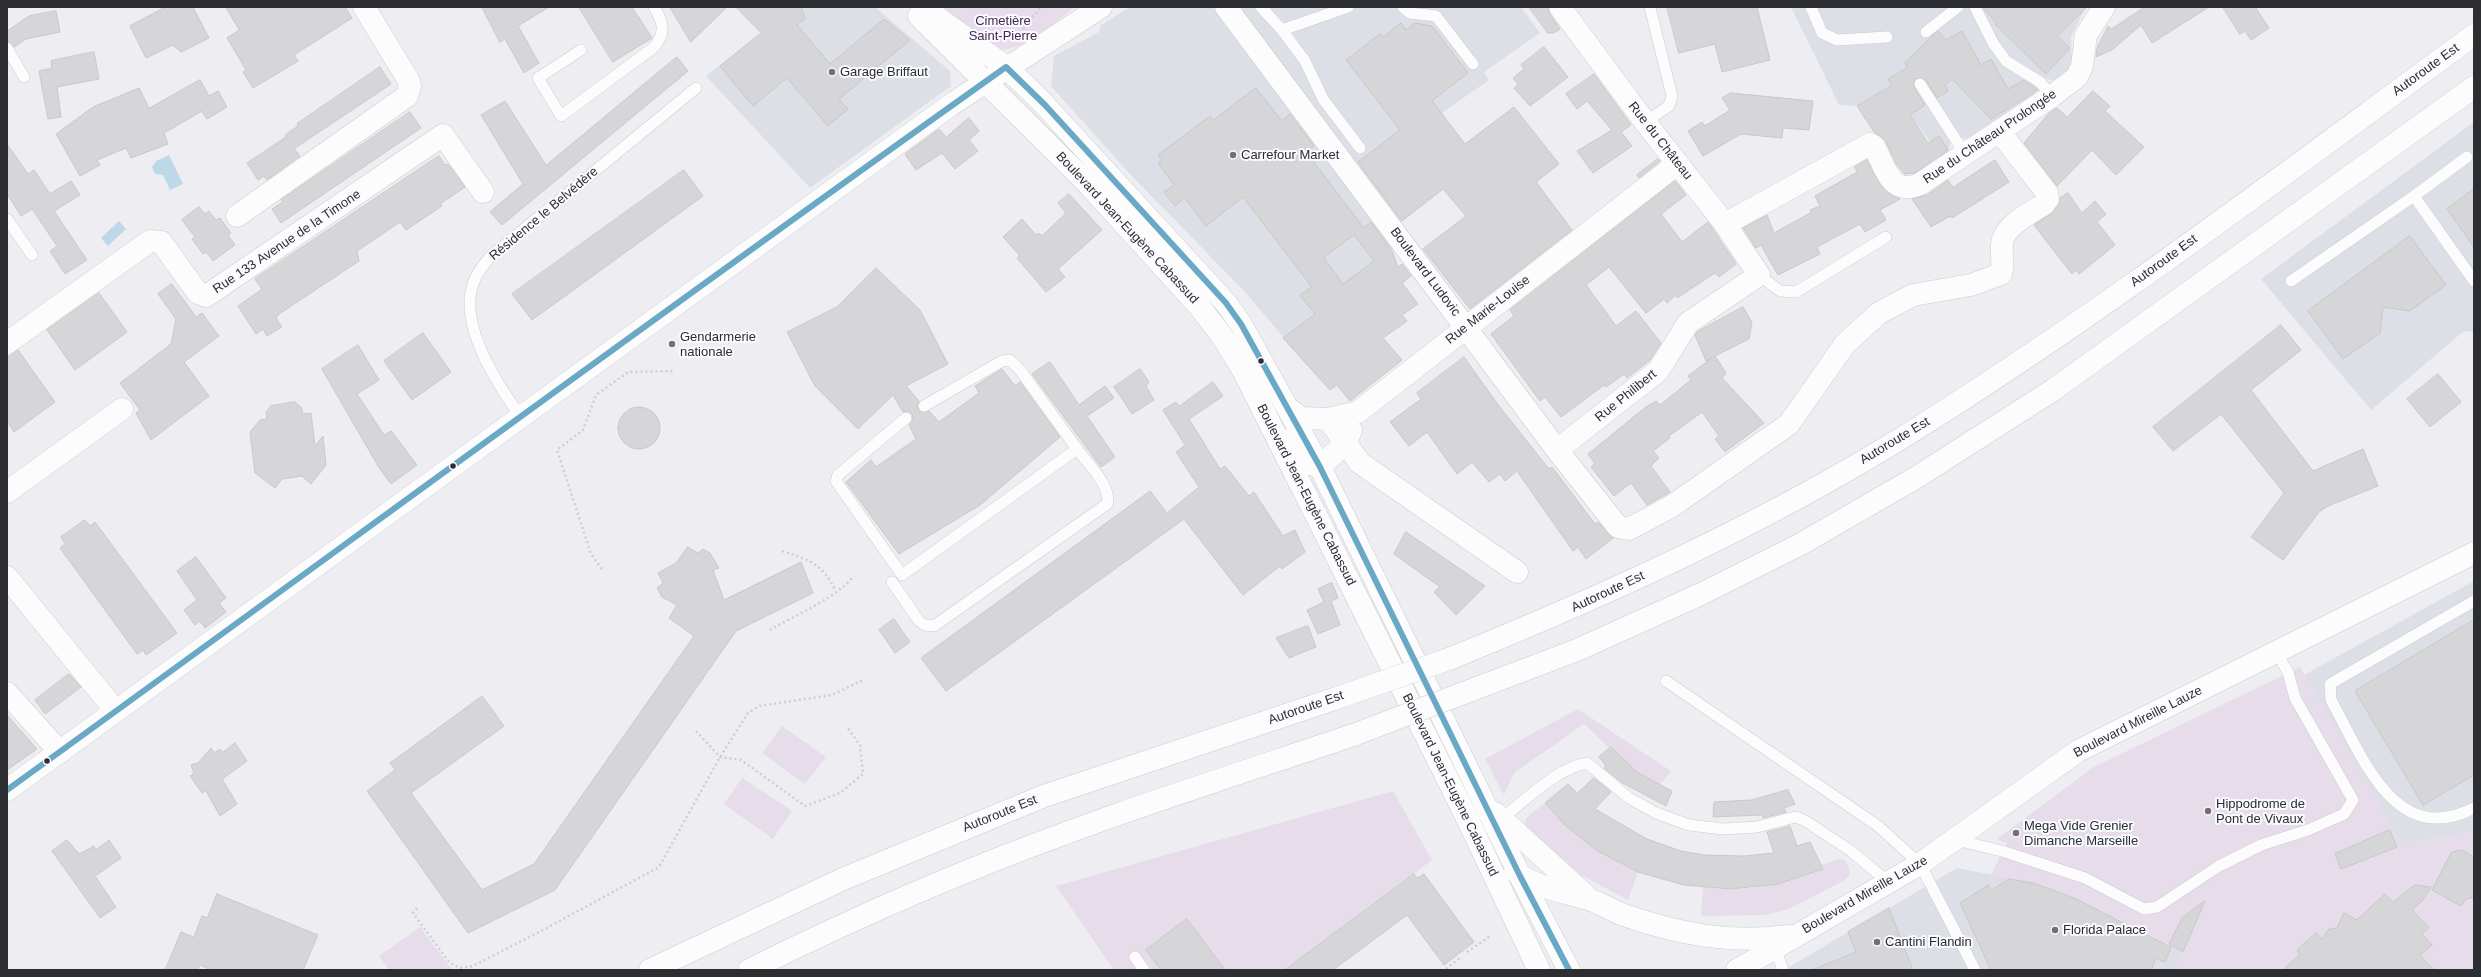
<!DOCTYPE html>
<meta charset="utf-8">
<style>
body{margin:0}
#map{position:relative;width:2481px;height:977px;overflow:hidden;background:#eeeef2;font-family:Arial,sans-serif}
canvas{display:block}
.frame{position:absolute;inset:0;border:8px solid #2d2e31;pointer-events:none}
</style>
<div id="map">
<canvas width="2481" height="977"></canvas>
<div class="frame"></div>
</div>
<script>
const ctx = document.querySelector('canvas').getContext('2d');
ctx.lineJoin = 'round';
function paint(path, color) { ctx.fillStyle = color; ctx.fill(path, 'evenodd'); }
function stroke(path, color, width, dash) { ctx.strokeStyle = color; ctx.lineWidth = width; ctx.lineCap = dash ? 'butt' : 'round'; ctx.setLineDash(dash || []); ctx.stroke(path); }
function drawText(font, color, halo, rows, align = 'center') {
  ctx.font = font + ' Arial,sans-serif'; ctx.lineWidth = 4; ctx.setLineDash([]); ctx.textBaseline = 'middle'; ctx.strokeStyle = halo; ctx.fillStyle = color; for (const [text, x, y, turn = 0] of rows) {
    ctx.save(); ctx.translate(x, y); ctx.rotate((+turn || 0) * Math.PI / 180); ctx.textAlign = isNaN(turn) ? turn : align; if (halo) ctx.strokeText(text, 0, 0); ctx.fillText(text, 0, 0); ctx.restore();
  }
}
paint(new Path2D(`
 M794 7H875L950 71 951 86 810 188 706 76Z
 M1130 7H1521L1540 33 1484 72 1489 80 1442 113 1478 161 1387 233 1394 254 1353 285 1372 306 1303 360 1244 291 1130 174 1051 86 1054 56 1099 32 1100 26Z
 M1791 7H2086L2071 37 2072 70 2055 81 2044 78 2037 86 2034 97 1967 139 1959 137 1950 142 1949 152 1942 157 1906 110 1892 85 1857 106 1839 105Z
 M2474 122V332L2464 331 2371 410 2261 279Z
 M2474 581V832L2402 844 2304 675Z
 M1957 868 2025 881 2050 889 2074 898 2183 952 2174 970H1784Z`), '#dddfe7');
paint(new Path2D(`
 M943 7H1075C1052 24 1026 51 996 50Z
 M2300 667 2402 844 2474 832V970H2174L2183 952C2120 920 2061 888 1991 875L2007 843 1997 839 2094 767Z
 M1578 709 1671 771 1659 786C1630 772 1608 746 1584 724L1514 773 1504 795 1485 759Z
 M782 726 826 757 805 784 762 753Z
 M742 778 792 811 773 839 724 804Z
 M1393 791 1432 860 1285 970H1114L1056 886Z
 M1545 803C1572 833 1601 855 1638 872L1628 900 1581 875 1527 828 1525 822 1527 817Z
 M1839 859 1845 860 1849 868V876L1843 881 1789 909 1766 915 1701 916 1703 887C1744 893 1784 884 1823 869L1821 865Z
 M420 927 452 970H389L379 956Z`), '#e6dcea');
paint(new Path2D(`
 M169 155 183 184 170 190 163 175 155 174 152 167 156 161Z
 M119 221 126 229 108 246 101 238Z`), '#bed8e8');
const building = new Path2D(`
 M166 7H193L209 38 181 52 173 45 146 58 130 26Z
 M226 7H345L352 18 294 55 298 61 253 88 243 72 246 70 227 38 239 30Z
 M482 7H549L518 26 539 63 524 73 505 39 500 42Z
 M579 7H632L652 38 613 62Z
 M670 7H727L691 42Z
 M736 7H801L805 19 797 25 830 64 884 19 910 40 839 99 848 109 828 126 787 78 753 106 720 66 761 33Z
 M1529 7H1548L1550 14 1560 29 1554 33H1548Z
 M1667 7H1757L1770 60 1722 72 1715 44 1679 53Z
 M1983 7H2087L2057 36 2070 48 2046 74 1995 24 1996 23Z
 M2145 7H2209L2152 43 2141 25 2112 50 2096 57 2097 48 2108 26 2111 29Z
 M2223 7H2255L2269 28 2251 40 2245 31 2240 34Z
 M56 11 60 32 26 39 14 47 7 41V31L29 16Z
 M1401 23 1406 30 1415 23 1432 26 1468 73 1432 101 1465 144 1514 107 1559 164 1536 182 1572 230 1470 309 1423 249 1466 216 1443 189 1402 221 1358 162 1400 130 1346 60 1381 33 1383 37Z
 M1938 31 1946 40 1962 31 1981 65 1991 59 2008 89 2024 80 2038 90 1991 119 1952 79 1945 85 1948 91 1937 98 1926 80 1917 78 1914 81V87L1925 105 1910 115 1928 143 1939 136 1948 150 1915 173 1905 174 1897 165 1885 140 1874 132 1857 106 1892 85 1888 79 1907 68 1905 63Z
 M1544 47 1568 77 1530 106 1514 88 1518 84 1513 78 1524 69 1521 65Z
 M94 52 99 79 57 87 61 117 48 119 39 71 52 68 51 61Z
 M677 57 688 71 502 225 490 212 523 184 481 115 505 101 546 165Z
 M380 67 391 84 295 148 293 147 300 156 267 180 264 176 258 180 247 163 286 137 285 135 298 126 297 124Z
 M1594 74 1631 125 1621 132 1632 146 1593 173 1577 151 1612 130 1587 101 1577 109 1566 94Z
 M200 80 209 96 218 91 227 107 207 119 202 111 164 133 168 144 131 158 126 148 97 160 100 165 80 176 56 134 93 107 139 88 149 108Z
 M1256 88 1282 121 1290 114 1314 146 1306 152 1364 228 1371 222 1392 251 1398 267 1402 264 1411 276 1402 283 1418 304 1402 315 1407 321 1383 338 1402 360 1350 401 1337 385 1330 390 1283 338 1315 314 1300 295 1312 287 1243 197 1206 226 1185 198 1175 206 1164 192 1174 185 1158 163 1162 160 1158 155 1210 116 1213 120ZM1354 235 1374 261 1343 284 1324 258Z
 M2093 91 2110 106 2105 111 2144 147 2116 175 2092 150 2057 186 2024 143 2049 113 2057 108 2067 117Z
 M1731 93 1813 101 1809 130 1783 128 1782 138 1741 134 1703 156 1688 131 1702 122 1705 126 1730 110 1722 98Z
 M410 112 421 128 281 223 272 209 283 202 281 200Z
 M969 118 979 131 969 140 978 151 955 169 942 153 916 170 905 154 939 129 946 137Z
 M7 144 28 174 34 170 50 194 71 181 80 195 54 211 87 260 65 274 50 251 57 246 32 209 21 216 7 194Z
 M439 156 445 165 448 164 465 187 440 204 442 206 406 230 400 222 357 251 359 261 279 314 276 318 282 327 267 336 263 329 256 334 238 306 262 289 255 279Z
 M1658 159 1660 161 1639 178 1637 175Z
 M1867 160 1881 186 1890 194 1900 199 1880 210 1886 220 1865 232 1860 224 1817 247 1820 254 1778 275 1761 245 1756 248 1743 228 1767 215 1774 233 1812 212 1810 210 1820 206 1815 196 1857 172 1855 167Z
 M1995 160 2009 182 1952 218 1950 216 1931 227 1912 199 1927 195 1948 180 1953 187Z
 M684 170 703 196 532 320 512 294Z
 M1675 181 1686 195 1661 214 1682 242 1708 222 1736 264 1719 277 1715 273 1677 298 1676 295 1667 303 1664 299 1646 313 1609 267 1586 285 1616 326 1636 311 1661 343 1650 360 1627 378 1624 374 1606 387 1604 385 1561 417 1545 397 1540 401 1491 334 1514 316 1510 310Z
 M2474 189V247L2447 209Z
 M2068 193 2082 213 2095 201 2106 214 2097 222 2115 245 2079 274 2076 270 2072 274 2034 225 2054 212 2060 198Z
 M1069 194 1102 230 1058 269 1065 277 1046 292 1017 258 1020 256 1003 237 1022 219 1036 235 1039 233 1042 236 1066 213 1058 203Z
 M199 207 205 214 209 211 216 220 220 218 231 233 228 235 235 245 213 261 206 252 203 254 192 239 195 237 182 220Z
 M2410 236 2446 285 2410 311 2383 307 2380 333 2343 359 2308 311Z
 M876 268 920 310 948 364 906 386 919 401 917 406 920 412 929 411 939 422 979 393 975 386 1002 369 1015 386 1020 382 1060 437 980 505 899 554 846 482 871 460 876 467 916 439 909 425 913 420 912 414 908 411 903 412 893 395 858 429 815 386 787 332 837 307Z
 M172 284 196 317 202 313 219 336 184 362 209 396 151 440 136 413 140 410 120 383 171 344 176 319 158 294Z
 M99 293 127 332 75 370 47 330Z
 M1743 307 1752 322 1749 339 1715 356 1726 373 1722 378 1764 423 1725 452 1715 439 1719 436 1702 412 1669 436 1670 438 1653 451 1659 458 1651 466 1670 492 1647 505 1631 483 1614 496 1591 467 1595 464 1588 454 1646 407 1656 401 1660 405 1691 380 1688 376 1712 358 1706 361 1695 335 1697 332Z
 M2281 325 2301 350 2251 390 2313 471 2363 449 2378 486 2328 506 2319 512 2283 560 2251 537 2284 493 2221 414 2173 451 2153 427Z
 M423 333 451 372 412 400 384 361Z
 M358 345 379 380 357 394 384 435 391 431 417 465 391 484 378 466 322 369Z
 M18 350 55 402 14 432 7 421V358Z
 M1464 357 1499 406 1549 469 1552 467 1595 524 1598 522 1613 538 1586 559 1578 547 1573 551 1517 471 1505 481 1500 474 1489 482 1472 462 1457 474 1427 432 1409 446 1390 422 1421 399 1417 393Z
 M1050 362 1079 405 1105 386 1114 398 1087 416 1115 457 1101 467 1032 374Z
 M1140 369 1149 382 1146 386 1154 400 1132 414 1114 387Z
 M2438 374 2461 402 2430 427 2407 399Z
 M1213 382 1223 396 1189 419 1220 469 1225 466 1249 496 1254 492 1283 536 1295 530 1305 552 1282 569 1280 566 1243 595 1184 519 946 691 921 658 1150 491 1167 513 1199 487 1176 452 1185 445 1163 410 1176 402 1179 406Z
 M295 402 302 408V414L311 413 315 446 323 436 326 465 311 484 302 476 282 479 275 488 255 473 250 432 260 420 267 419 266 412 271 406Z
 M618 428a21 21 0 1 1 42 0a21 21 0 1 1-42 0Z
 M85 520 90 526 95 522 177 633 146 655 143 650 137 654 60 548 65 544 61 537Z
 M1406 532 1485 586 1456 615 1434 592 1440 587 1394 554Z
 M688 547 698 553 703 549 710 553 719 568 713 570 724 600 801 562 813 593 736 631 555 890 468 933 367 791 395 770 390 763 482 696 504 726 411 793 482 890 534 864 694 636 669 618 677 605 662 597 657 588 663 583 658 573 676 563Z
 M196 557 226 598 219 603 226 612 205 628 200 621 195 625 184 610 197 600 177 571Z
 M1332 583 1338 598 1331 601 1340 625 1318 634 1307 610 1324 602 1318 589Z
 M894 619 910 642 895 653 879 630Z
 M2474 620V775L2423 805 2355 691Z
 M1308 626 1316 647 1289 658 1276 638Z
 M69 674 81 687 45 714 35 700Z
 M7 715 37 749 7 770Z
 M235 743 247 761 222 779 237 804 220 816 206 791 202 793 190 776 194 774 191 765 198 763 211 748 214 753 220 749 223 752Z
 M1611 747 1638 773 1672 791 1666 806 1621 782 1604 768 1606 766 1599 757Z
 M1594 778 1611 792 1595 809 1647 839 1681 851 1704 855 1744 856 1774 853 1767 832 1790 826 1797 846 1810 842 1823 869 1778 884 1731 889 1684 885 1638 872 1596 850 1565 825 1545 803 1568 784 1577 793Z
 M1788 790 1795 804 1784 808 1786 812 1763 818 1762 815 1713 817 1714 802 1751 800Z
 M2390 830 2397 847 2341 869 2335 854Z
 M67 840 79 854 94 846 96 850 109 840 121 858 95 876 116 907 100 918 52 851Z
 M2462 850 2474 857V897L2466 899 2461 906 2432 890 2451 853Z
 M1414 874 1417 878 1424 874 1474 942 1444 965 1407 915 1333 970H1285Z
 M2009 879 2033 883 2074 898 2171 947 2165 962 2156 958 2151 970H1991L1960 903 1988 885 1991 890Z
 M2415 885 2431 887 2422 901 2412 910 2429 928 2422 934 2432 945 2420 955 2434 970H2283L2300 954 2297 950 2316 933 2322 939 2329 929 2337 928 2344 913 2357 920 2385 894 2393 902Z
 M217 894 318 935 303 970H211L200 965 197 970H165L181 932 194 937 202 916 207 918Z
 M2205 901 2183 952 2169 944 2182 918Z
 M1889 908 1913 970H1812L1856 952 1848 932Z
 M1187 919 1225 970H1161L1146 950Z`);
paint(building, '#d6d5d8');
stroke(building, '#c8c8ca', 1);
const service = new Path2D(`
 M1261 7 1282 30 1348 7
 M1403 7 1410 13 1436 16 1473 64
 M1811 7 1822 33 1837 40 1887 37
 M1975 7 1993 43 2006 61 2040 82 2052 96
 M1282 30 1305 61 1323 99 1360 148
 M1926 32 1958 7
 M7 48 24 77
 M581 50 538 78 561 116 653 48C666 34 664 23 654 7
 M1920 84 1965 154
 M1645 122 1669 106 1672 96 1650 7
 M2414 196 2474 281
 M7 219 32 255
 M1759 275 1780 291 1796 292 1886 237
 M2291 281 2414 196 2467 157
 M521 417C497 384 454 319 476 277 479 270 485 263 490 257L696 88
 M906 418 838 475 836 481 902 575 1077 449 1020 370 1010 360 1002 361 924 406
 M892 582 919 621 925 625 934 626 1107 504C1112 486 1088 464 1077 449
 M2474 601 2330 684 2331 700C2362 755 2394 849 2474 808
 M1666 681 1878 826 1920 864 1975 970
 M1501 819C1526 800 1557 768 1587 763L1629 798 1656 813 1689 825 1723 829 1757 827 1795 817 1804 820 1851 851 1888 882
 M1956 840 2002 851 2085 878 2144 909 2157 907 2219 866 2261 845 2308 830 2344 814 2353 800 2295 698 2288 672 2276 652
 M1775 948 1783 970
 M1135 957 1144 970`);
const minor = new Path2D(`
 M1226 7 1557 450 1618 527 1629 529 1672 506 1789 424 1845 344 1879 313 1913 295 1971 285 2001 274C2004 263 2001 255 2002 244 2003 226 2031 213 2044 204L2048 199 2047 193 1999 131
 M237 216 407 96 410 86 409 81 364 7
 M1725 224 1870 144 1874 146C1885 167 1891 197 1920 184L2052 96 2077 77 2082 66 2086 35 2104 7
 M7 343 150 241 161 242 198 293 206 296 443 135 483 192
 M1289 409 1301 418 1328 419 1358 412 1677 164
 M1328 419 1360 463 1517 572
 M1283 440 1300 461 1320 467 1346 442 1351 430
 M1557 450 1658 371 1688 323 1759 275 1725 224 1645 122 1560 7
 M7 492 122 409
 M7 577 115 710
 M7 693 60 752`);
const tertiary = new Path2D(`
 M923 7 1006 67 1040 100 1226 303 1241 324 1320 467 1520 876 1569 970
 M919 16 1088 184 1199 306 1222 336 1244 372 1319 521 1467 818 1539 970
 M7 790 952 104 1101 7
 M1495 813 1585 895
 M1515 871C1533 887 1565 892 1588 899 1601 903 1612 911 1624 915 1678 934 1731 944 1788 936
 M1737 970 1920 864 2078 751 2474 553`);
const motorway = new Path2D(`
 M1449 659C1604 596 1757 527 1900 439 2099 316 2285 173 2474 35
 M1469 691 1577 650 1701 594 1801 544 1917 477 2053 390 2474 87
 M650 970 843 879 1044 796 1334 699
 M749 970C818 936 887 904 958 875 1088 821 1223 779 1356 734`);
stroke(service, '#cccccf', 12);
stroke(minor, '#cccccf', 23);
stroke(tertiary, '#cccccf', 23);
stroke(motorway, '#cccccf', 23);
stroke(new Path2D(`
 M973 8 974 7
 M1020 33 1041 7
 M782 551C812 561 821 563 836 591
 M602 569 591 554 557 450 583 430 596 395 628 372 674 371
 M770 630C797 614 833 600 854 576
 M696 731 720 757 741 760 805 806 840 793 863 774 860 745 847 727
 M417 908 413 913 449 962 459 968 473 966 543 930 659 867 720 757 748 713 759 706 832 695 863 680
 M1467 952 1490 936
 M1446 969 1461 957`), '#cececf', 2.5, [2, 3]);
stroke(service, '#fcfcfd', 11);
stroke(minor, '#fcfcfd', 22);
stroke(tertiary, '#fcfcfd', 22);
stroke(motorway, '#fcfcfd', 22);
const motorwayBridge = new Path2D(`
 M1334 699 1449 659
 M1356 734 1469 691`);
stroke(motorwayBridge, '#cccccf', 23, []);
stroke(motorwayBridge, '#fcfcfd', 22);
stroke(new Path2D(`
 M7 790C340 549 671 305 1006 67L1045 105 1226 303 1241 324 1320 467 1520 876 1569 970`), '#6aa9c6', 6);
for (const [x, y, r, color] of [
 [832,72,4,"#717175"],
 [1233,155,4,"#717175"],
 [672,344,4,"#717175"],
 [1261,361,3.5,"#2d2e31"],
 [453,466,3.5,"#2d2e31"],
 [47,761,3.5,"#2d2e31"],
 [2208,811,4,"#717175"],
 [2016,833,4,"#717175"],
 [2055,930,4,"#717175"],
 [1877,942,4,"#717175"]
]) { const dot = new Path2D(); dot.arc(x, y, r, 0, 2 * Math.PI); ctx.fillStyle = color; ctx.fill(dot); stroke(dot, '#fafbff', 1.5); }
drawText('13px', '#47274f', '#fafbff', [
 ["Cimetière",1003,21],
 ["Saint-Pierre",1003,36]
]);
drawText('13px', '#2d2e31', '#fafbff', [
 ["Autoroute Est",2426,70,-36],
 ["Rue du Château Prolongée",1990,137,-34],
 ["Rue du Château",1660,141,52],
 ["Résidence le Belvédère",544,214,-40],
 ["Boulevard Jean-Eugène Cabassud",1127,228,47],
 ["Rue 133 Avenue de la Timone",287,242,-34],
 ["Autoroute Est",2164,261,-36],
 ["Boulevard Ludovic",1425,272,53],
 ["Rue Marie-Louise",1488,310,-38],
 ["Rue Philibert",1626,396,-39],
 ["Autoroute Est",1895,441,-31],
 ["Boulevard Jean-Eugène Cabassud",1306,495,63],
 ["Autoroute Est",1608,592,-25],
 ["Autoroute Est",1306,708,-19],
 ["Boulevard Mireille Lauze",2138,722,-27],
 ["Boulevard Jean-Eugène Cabassud",1450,785,64],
 ["Autoroute Est",1000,814,-22],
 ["Boulevard Mireille Lauze",1865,895,-30]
]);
drawText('13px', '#2d2e31', '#fafbff', [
 ["Garage Briffaut",840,72],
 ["Carrefour Market",1241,155],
 ["Gendarmerie",680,337],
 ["nationale",680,352],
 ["Hippodrome de",2216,804],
 ["Pont de Vivaux",2216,819],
 ["Mega Vide Grenier",2024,826],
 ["Dimanche Marseille",2024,841],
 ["Florida Palace",2063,930],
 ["Cantini Flandin",1885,942]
], 'left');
</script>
